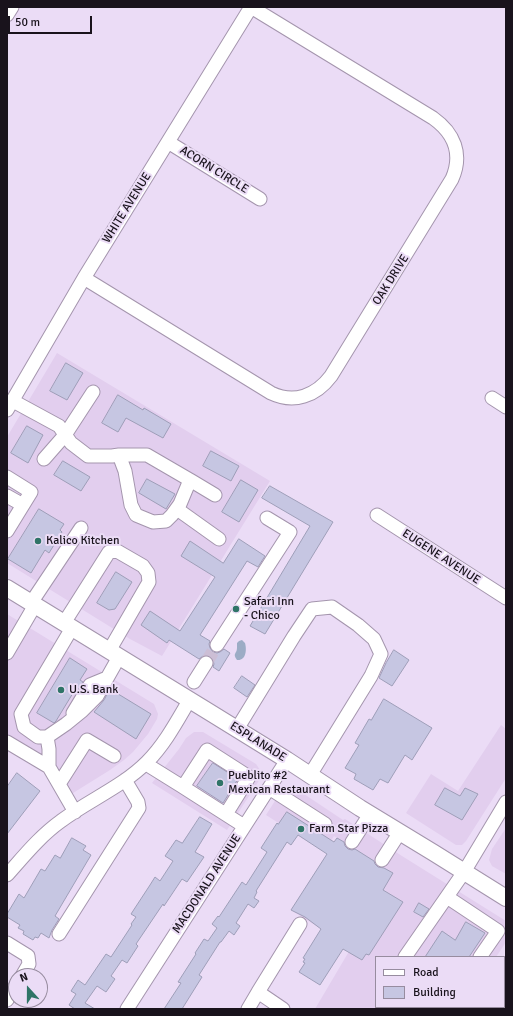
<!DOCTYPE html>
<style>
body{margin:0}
#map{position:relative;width:513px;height:1016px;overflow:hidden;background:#ebdcf6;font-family:Signika,sans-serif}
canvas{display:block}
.frame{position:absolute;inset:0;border:8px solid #19131c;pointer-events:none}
.legend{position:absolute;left:375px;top:956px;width:130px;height:52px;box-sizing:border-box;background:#ebdcf6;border:1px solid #978c9f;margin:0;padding:5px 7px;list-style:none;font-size:12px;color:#19131c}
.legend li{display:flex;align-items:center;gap:8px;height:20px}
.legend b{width:20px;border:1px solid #978c9f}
.north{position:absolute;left:8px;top:968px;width:40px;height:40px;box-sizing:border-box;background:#ebdcf6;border:1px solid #978c9f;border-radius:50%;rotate:339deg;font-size:11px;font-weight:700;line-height:16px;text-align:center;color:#19131c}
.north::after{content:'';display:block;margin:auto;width:14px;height:18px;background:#2f7467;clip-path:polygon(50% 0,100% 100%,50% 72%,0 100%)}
.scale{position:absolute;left:8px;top:16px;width:84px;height:18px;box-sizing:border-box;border:2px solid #19131c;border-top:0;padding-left:5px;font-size:12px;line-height:14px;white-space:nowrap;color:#19131c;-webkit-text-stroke:3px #ebdcf6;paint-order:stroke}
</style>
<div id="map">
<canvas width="513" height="1016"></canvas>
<div class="frame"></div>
<ul class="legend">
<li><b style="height:5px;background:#fff"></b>Road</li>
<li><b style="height:11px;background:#c6c6e2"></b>Building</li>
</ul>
<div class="north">N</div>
<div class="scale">50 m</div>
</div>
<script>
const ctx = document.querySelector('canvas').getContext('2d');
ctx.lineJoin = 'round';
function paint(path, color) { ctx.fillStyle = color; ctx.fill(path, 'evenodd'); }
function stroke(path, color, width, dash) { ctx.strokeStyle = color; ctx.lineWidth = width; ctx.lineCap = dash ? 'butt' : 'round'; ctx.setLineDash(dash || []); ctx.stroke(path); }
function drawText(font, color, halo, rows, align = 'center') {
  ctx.font = font + ' Signika,sans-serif'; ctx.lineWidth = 4; ctx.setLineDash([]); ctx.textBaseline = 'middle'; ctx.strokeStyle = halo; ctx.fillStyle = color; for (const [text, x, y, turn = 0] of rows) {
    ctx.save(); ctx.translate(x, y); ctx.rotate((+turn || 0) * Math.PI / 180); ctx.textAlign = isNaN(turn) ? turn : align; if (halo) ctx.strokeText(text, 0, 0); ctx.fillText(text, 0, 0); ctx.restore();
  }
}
paint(new Path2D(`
 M57 353 270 481 162 656 130 639 7 563V437Z
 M7 614 154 704 158 714 157 719 148 734 133 752 124 760 110 770 65 798 49 769 7 743Z
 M501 725 506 729V778L466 841 462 845H456L406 813 431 774 458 791Z
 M194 732H203L256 764 260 770V779L227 830 152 783 179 749 186 738Z
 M291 788 298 790 343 820 345 819 402 856 506 921V942L496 957H376V1007H462L461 1009H315L351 948 291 910 337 838 334 836 324 852 266 815 280 793 284 790Z
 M506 828V874L492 866 489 860 492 849Z`), '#e2ceee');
paint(new Path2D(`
 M242 640 245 643C247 650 246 661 237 660 232 653 237 654 237 648 237 646 237 645 237 643L239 641Z`), '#9cacc5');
const building = new Path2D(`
 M66 363 83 373 67 400 50 391Z
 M118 395 143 410 144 408 171 424 163 438 126 418 118 432 102 423Z
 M27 426 43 435 28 463 11 453Z
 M211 451 239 466 231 481 203 466Z
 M63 461 90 477 81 491 54 475Z
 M147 479 175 494 166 509 139 493Z
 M241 480 258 490 239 522 222 512Z
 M270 486 333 522 265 634 250 626 310 526 262 498Z
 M39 509 64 524 60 530 62 532 49 553 45 550 31 573 8 559Z
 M239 539 265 556 258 567 247 561 200 635 210 641 209 644 210 648 213 652 217 653 220 652 224 649 230 653 219 671 213 667 214 664 213 660 210 656 207 655 203 656 199 659 169 640 167 643 141 625 150 611 180 631 215 577 181 556 190 541 223 563Z
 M116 572 132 582 115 609 109 610 97 603Z
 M394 650 409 660 392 686 379 678 386 663Z
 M70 658 87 669 80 680 83 682 75 695 73 693 56 721 54 723 37 713Z
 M242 676 255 685 247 697 234 688Z
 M110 689 151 714 136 739 94 712 104 700Z
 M384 699 432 728 412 760 405 755 388 783 380 779 373 790 354 779 356 774 345 768 359 745 355 743 369 719 371 720Z
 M213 763 238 779 223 803 197 786Z
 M17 773 40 791 7 834V787Z
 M445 788 460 796 465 788 478 794 462 820 435 805Z
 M287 812 334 842 337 838 344 842 345 846 348 849 352 850 355 849 374 861 375 864 378 867 384 868 393 873 383 890 403 902 369 955 366 954 362 960 343 949 320 985 299 972 305 963 303 962 305 959 303 958 321 929 305 917 291 910 327 854 298 835 291 845 287 842 256 891 257 892 254 898 259 901 254 908 248 904 236 923 240 926 234 935 229 931 221 942H220L199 975 202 977 182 1009H164L181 983 178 982 196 954 195 953 204 939 208 941 217 928 212 924 218 916 219 917 242 882 246 885 267 852 261 848 277 823 278 824Z
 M200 817 212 824 195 852 204 857 187 882 182 879 164 906 163 904 136 944 138 946 127 963 122 960 111 976 115 979 106 992 97 986 85 1003 95 1009H75L69 1005 76 994 71 991 78 980 85 985 106 954 111 957 132 925 131 924 136 917 131 914 150 885 155 877 160 881 173 861 165 856 176 840 182 843Z
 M72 838 86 846 83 850 91 855 55 916 59 919 52 930 49 938 41 933 38 938 35 937 33 940 23 934 24 931 18 928 20 925 7 917V914L19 894 24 898 41 869 45 871 55 855 60 858Z
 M419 903 429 909 423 917 414 912Z
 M466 922 485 933 469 957H425L442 931 455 940Z`);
paint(building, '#c6c6e2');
stroke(building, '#9e9eb8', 1);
stroke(new Path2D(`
 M206 663 217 645`), '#ccbed5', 13, [13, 6]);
const minor = new Path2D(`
 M7 15 12 7
 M168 142 260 199
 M84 278 271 393C294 404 316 396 331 376L452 179C463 154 454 133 433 118L251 7
 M492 398 506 407
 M13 401 59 426 71 443 88 456H112L119 455
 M7 410 84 278 251 7
 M119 455H147L190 480 180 504 172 515 166 521 153 522 136 515 131 505 125 471Z
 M44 459 65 435 93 392
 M7 477 31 492 7 531
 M190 480 215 495
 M7 496 23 505
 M177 509 219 539
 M377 515 506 598
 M31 603 81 528
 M64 623 109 552 117 551 143 566 148 573 149 582 109 651
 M72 628 21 714 24 727 38 737H47L66 724 82 711 97 696 119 657
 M217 645 290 532 267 518
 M7 653 35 605
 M194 682 206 663
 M73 713 90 685 107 678
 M237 729 294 636 312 609 332 607 358 625 374 639 381 654 371 676 310 775
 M47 737 49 749V767L75 812
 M7 742 49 767
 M146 764 183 787
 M59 784 87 740 114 756
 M269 788 325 824
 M226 814 249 777 207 750 183 787 244 826
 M352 842 370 814
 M382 860 400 832
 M7 875C24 856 40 836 61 821 89 800 122 787 147 762 165 744 177 721 190 699
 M447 897 498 931 480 957
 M59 934 139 808 138 802 125 780
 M7 943 28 956 29 964 22 976
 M405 957 464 872 506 802
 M504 969 506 966
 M504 982 506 983
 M258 992 300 924
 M7 1000 16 985
 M420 1007 422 1009
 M486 1007 489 1009
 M127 1009 287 760
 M248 1009 258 992 283 1009
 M444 1009 446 1007`);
const major = new Path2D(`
 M7 588 206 710 287 760 360 808 434 853 506 898`);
stroke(minor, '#a495ad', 15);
stroke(major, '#a495ad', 18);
stroke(minor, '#fff', 13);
stroke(major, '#fff', 16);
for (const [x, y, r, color] of [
 [38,541,4,"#2f7467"],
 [236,609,4,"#2f7467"],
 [61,690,4,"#2f7467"],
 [220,783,4,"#2f7467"],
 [301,829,4,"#2f7467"]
]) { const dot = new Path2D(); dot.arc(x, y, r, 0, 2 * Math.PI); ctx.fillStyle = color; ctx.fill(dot); stroke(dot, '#ebdcf6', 1.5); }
drawText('12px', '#19131c', '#ebdcf6', [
 ["ACORN CIRCLE",214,170,32],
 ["WHITE AVENUE",127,208,-58],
 ["OAK DRIVE",391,280,-58],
 ["EUGENE AVENUE",441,557,33],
 ["ESPLANADE",258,742,32],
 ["MACDONALD AVENUE",207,884,-57]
]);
drawText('12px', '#19131c', '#ebdcf6', [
 ["Kalico Kitchen",46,541],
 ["Safari Inn",244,602],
 ["- Chico",244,616],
 ["U.S. Bank",69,690],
 ["Pueblito #2",228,776],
 ["Mexican Restaurant",228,790],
 ["Farm Star Pizza",309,829]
], 'left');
</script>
